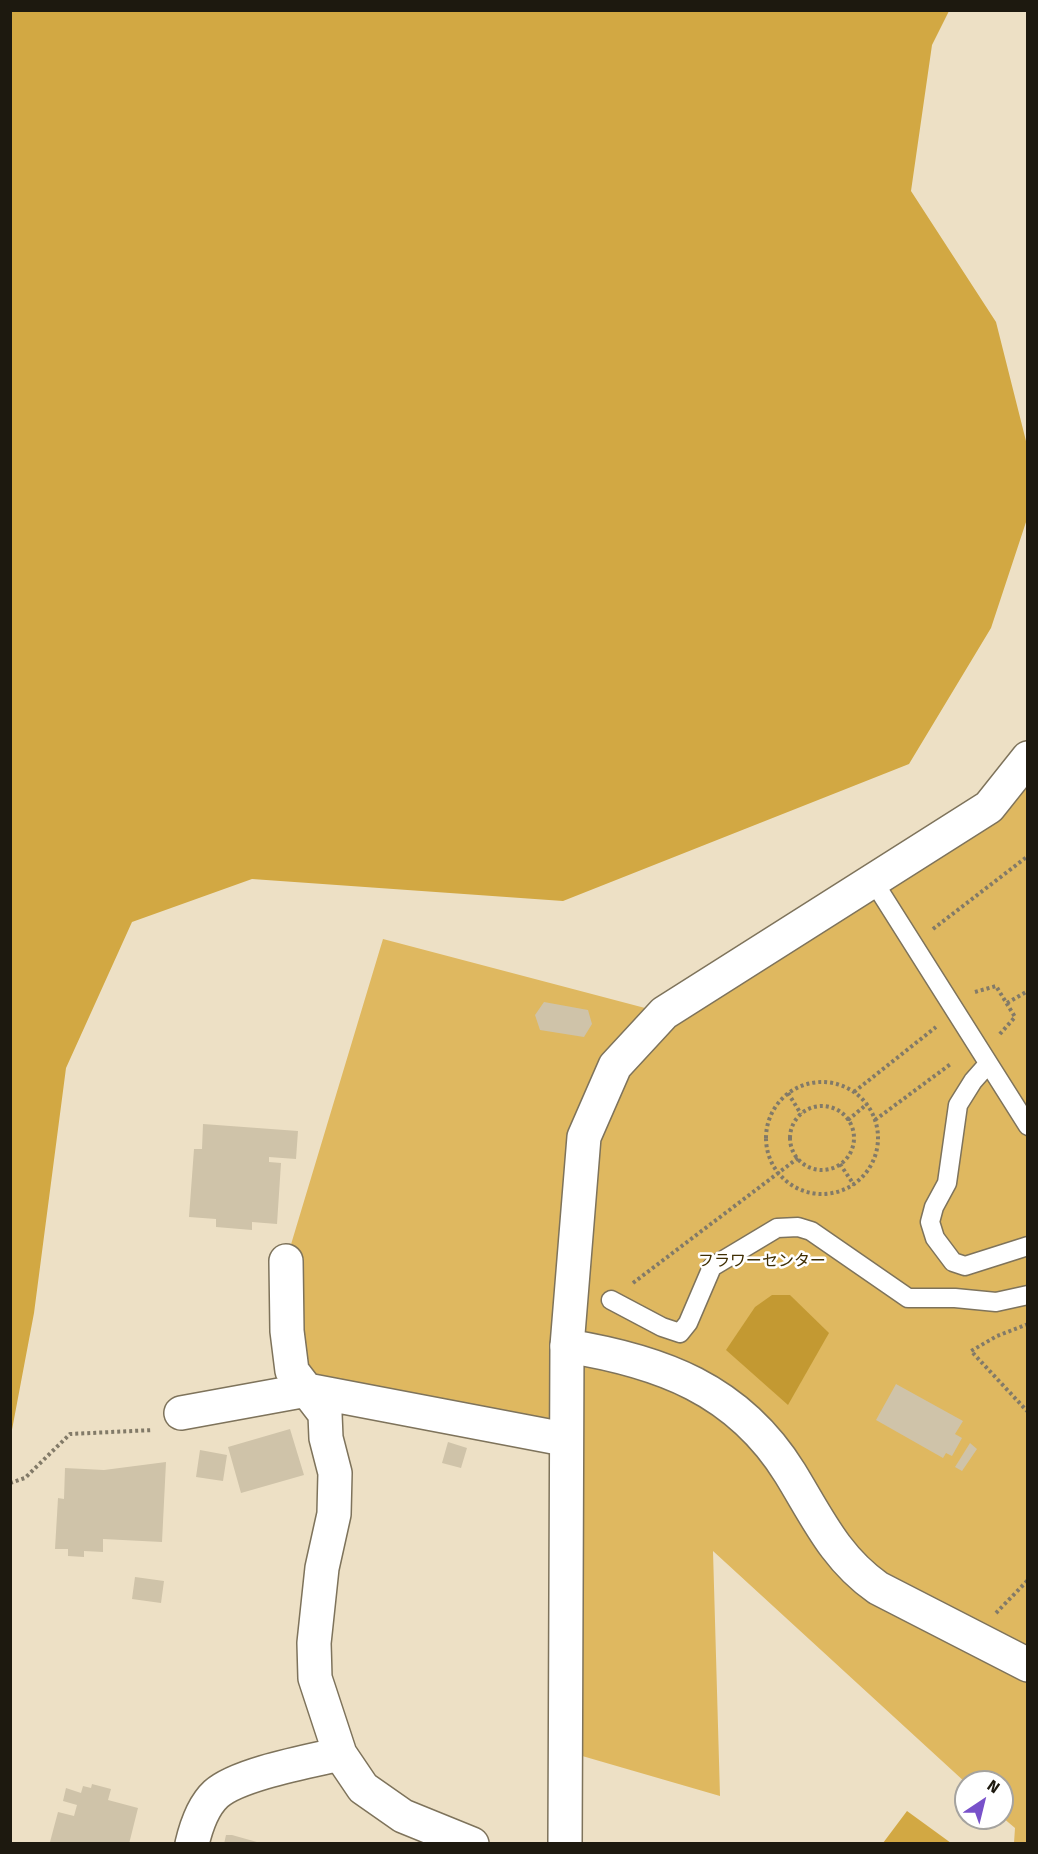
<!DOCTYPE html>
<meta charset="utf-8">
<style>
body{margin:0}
#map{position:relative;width:1038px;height:1854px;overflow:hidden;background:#ede0c5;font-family:"Fira Sans",sans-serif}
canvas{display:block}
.frame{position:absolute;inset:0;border:12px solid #1d190f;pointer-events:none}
.north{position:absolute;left:954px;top:1770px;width:60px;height:60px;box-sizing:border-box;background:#fff;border:2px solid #a5a39f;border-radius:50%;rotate:35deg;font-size:16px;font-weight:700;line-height:24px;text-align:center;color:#1d190f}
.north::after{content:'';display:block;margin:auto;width:21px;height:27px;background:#7851ca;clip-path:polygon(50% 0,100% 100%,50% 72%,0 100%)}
</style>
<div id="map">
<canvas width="1038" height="1854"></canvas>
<div class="frame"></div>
<div class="north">N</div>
</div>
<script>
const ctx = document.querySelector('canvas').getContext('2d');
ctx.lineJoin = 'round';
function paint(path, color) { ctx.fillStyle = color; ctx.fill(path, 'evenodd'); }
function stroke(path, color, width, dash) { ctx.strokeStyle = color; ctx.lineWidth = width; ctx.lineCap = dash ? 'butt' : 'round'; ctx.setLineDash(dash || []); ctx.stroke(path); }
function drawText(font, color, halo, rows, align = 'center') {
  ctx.font = font + ' "Fira Sans","Noto Sans JP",sans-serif'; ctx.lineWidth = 5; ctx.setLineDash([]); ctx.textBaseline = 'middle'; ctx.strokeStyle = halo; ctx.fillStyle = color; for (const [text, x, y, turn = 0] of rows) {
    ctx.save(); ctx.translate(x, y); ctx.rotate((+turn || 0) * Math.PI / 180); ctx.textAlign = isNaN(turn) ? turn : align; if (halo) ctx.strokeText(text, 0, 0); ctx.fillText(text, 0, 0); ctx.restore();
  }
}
paint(new Path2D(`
 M1027 758V1843H1014L1015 1828 1002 1817V1782L966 1783 713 1551 720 1796 565 1751 564 1439 307 1390 286 1261 383 939 664 1013 872 879Z`), '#dfb860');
paint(new Path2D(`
 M11 10 949 11 932 45 911 191 996 322 1027 445 1028 516 991 628 909 764 563 901 252 879 132 922 66 1068 34 1313 11 1435Z
 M907 1811 951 1843H883Z`), '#d2a843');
paint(new Path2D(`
 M772 1295H790L829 1333 788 1405 726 1350 755 1307Z`), '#c39932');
paint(new Path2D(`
 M544 1002 588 1010 592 1024 584 1037 540 1030 535 1015Z
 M203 1124 298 1131 296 1159 269 1157V1162L281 1163 277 1224 252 1222V1230L216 1227V1219L189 1217 194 1149H202Z
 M896 1384 963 1421 955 1434 962 1438 952 1456 946 1453 943 1458 876 1420Z
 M290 1429 304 1475 241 1493 228 1447Z
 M448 1442 467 1448 461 1468 442 1463Z
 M970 1443 977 1449 962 1471 955 1467Z
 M200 1450 227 1455 223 1481 196 1477Z
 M166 1462 162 1542 103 1539V1552L84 1551V1557L68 1556V1549H55L58 1498 64 1499 65 1468 104 1470Z
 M135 1577 164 1581 161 1603 132 1599Z
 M92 1784 111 1789 108 1800 138 1808 129 1844 50 1842 58 1812 74 1816 77 1805 63 1801 66 1788 81 1793 83 1786 91 1788Z
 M226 1835H232L264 1844H224Z`), '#cfc3a9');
const service = new Path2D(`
 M872 879 1028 1126
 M988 1064 973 1081 958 1105 947 1183 934 1207 930 1222 935 1238 953 1262 965 1266 1028 1246
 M611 1300 662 1327 680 1333 688 1323 712 1267 777 1228 798 1227 811 1231 908 1298H955L996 1302 1028 1295`);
const minor = new Path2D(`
 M286 1261 287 1331 292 1371 325 1414 326 1438 335 1473 334 1514 322 1568 314 1643 315 1678 340 1754 363 1788 403 1816 472 1844
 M567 1346C660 1361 738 1389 790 1473 817 1517 835 1558 878 1588L1028 1665
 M181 1413 307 1390 564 1439
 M192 1844C196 1827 203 1806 216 1794 238 1774 310 1761 340 1754`);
const tertiary = new Path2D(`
 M565 1844 567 1346 584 1137 615 1066 664 1013 989 807 1028 758`);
stroke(service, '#7e735b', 21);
stroke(minor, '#7e735b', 36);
stroke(tertiary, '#7e735b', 36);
stroke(new Path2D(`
 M933 929 1028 856
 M975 992 996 986 1015 1017 999 1035
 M1007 1003 1028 991
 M766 1138a56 56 0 1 1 112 0a56 56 0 1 1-112 0Z
 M854 1092 936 1027
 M788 1093 801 1114
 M790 1138a32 32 0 1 1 64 0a32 32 0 1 1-64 0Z
 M848 1120 867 1104
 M875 1120 952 1063
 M840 1164 854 1185
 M633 1283 798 1158
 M1028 1324 997 1336 971 1351 1028 1412
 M10 1483 25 1478 70 1434 153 1430
 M996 1613 1028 1580`), '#827a68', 4, [3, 3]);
stroke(service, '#fff', 18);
stroke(minor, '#fff', 33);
stroke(tertiary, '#fff', 33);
drawText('16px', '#3f2e02', '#fff', [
 ["フラワーセンター",762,1262]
]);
</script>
